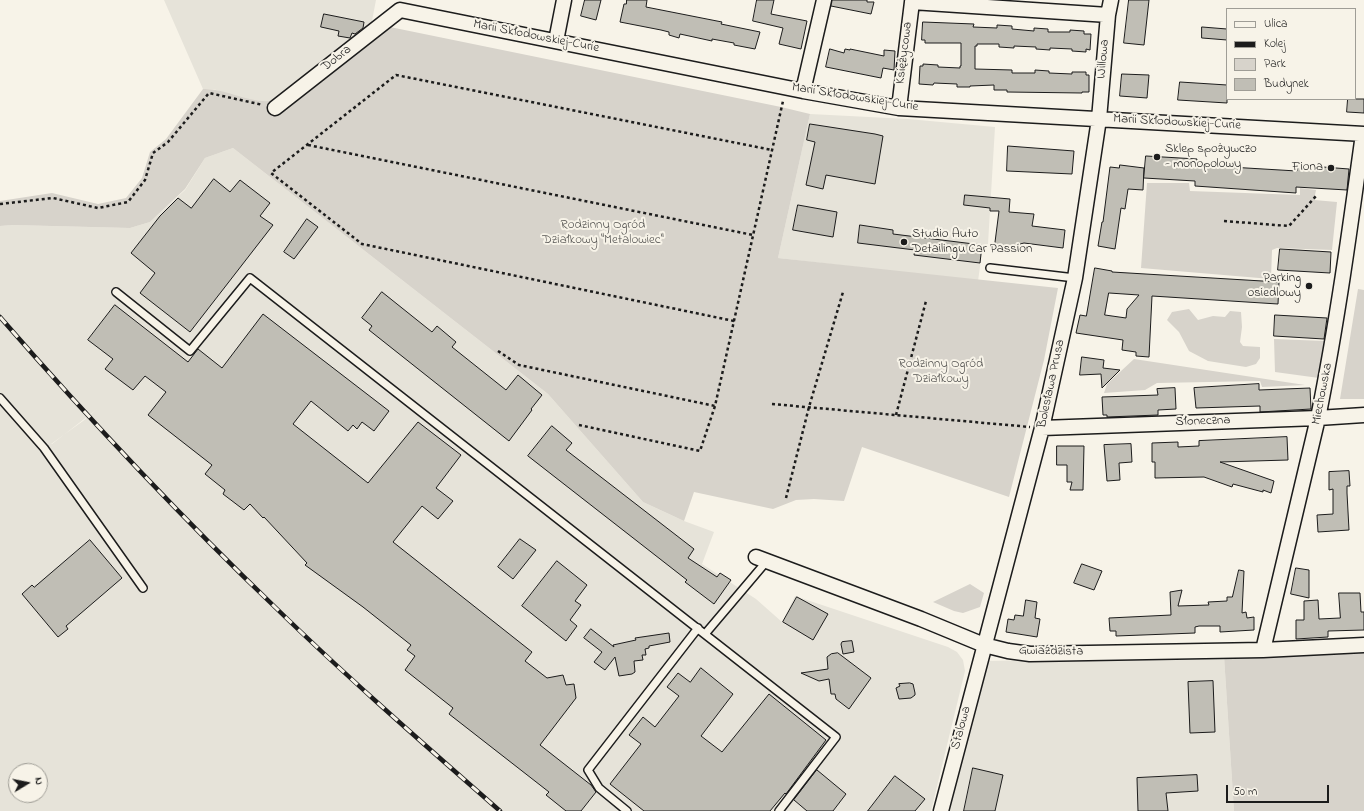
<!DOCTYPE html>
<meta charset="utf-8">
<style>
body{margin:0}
#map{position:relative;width:1364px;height:811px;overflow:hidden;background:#f7f3e8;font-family:"Indie Flower",sans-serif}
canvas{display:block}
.legend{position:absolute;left:1226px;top:8px;width:130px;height:92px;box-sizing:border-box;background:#f7f3e8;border:1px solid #9f9d96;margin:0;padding:5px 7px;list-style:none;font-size:12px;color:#1c1c1c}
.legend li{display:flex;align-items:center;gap:8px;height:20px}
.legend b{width:20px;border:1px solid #9f9d96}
.north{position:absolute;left:8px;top:763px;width:40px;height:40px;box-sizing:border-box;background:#f7f3e8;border:1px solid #9f9d96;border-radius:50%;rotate:80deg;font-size:11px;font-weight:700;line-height:16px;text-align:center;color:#1c1c1c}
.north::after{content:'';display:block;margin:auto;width:14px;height:18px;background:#1c1c1c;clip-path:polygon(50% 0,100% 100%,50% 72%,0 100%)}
.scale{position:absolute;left:1226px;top:785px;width:103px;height:18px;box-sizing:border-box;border:2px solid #1c1c1c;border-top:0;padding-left:5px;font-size:12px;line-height:14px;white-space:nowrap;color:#1c1c1c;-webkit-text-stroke:3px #f7f3e8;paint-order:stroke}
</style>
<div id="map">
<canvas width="1364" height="811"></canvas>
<ul class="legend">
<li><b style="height:5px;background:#f7f3e8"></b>Ulica</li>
<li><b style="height:5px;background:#1c1c1c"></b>Kolej</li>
<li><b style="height:11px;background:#d7d3cb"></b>Park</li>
<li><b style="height:11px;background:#c0beb5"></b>Budynek</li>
</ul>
<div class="north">N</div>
<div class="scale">50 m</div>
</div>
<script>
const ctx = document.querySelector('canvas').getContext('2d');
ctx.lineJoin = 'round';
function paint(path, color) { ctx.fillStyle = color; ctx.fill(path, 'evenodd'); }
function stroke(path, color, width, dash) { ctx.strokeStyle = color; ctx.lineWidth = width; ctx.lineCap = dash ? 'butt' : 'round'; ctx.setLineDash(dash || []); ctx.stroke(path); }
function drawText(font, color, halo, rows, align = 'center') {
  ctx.font = font + ' "Indie Flower",sans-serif'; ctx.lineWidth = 4; ctx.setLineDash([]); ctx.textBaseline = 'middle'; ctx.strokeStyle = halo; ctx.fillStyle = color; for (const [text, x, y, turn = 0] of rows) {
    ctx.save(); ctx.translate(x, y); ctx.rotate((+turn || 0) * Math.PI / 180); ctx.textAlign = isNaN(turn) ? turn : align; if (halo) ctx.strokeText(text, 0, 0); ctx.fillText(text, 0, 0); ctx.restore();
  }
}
paint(new Path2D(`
 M164 0H376L371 26 277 100 269 102 251 101 213 89H203Z
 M810 114 908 119 995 127 988 244 983 245 978 281 778 258Z
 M233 148 548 394 643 502 684 521 714 532 702 564 756 599 782 622 795 596 948 647 957 652 963 660 965 671 931 811H0V226L13 225 130 228 150 222 185 190 205 158ZM97 409 83 421 51 444H52ZM16 771H40V795H16Z
 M1224 656 1234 811H949L988 661Z`), '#e6e3d9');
paint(new Path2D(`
 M385 26 781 107 810 114 778 258 1058 288 1044 360 1009 497 862 447 844 501 814 499 796 500 773 509 694 492 684 521 643 502 548 394 233 148 205 158 185 189 150 222 130 228 13 225 0 226V201L52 193 98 204 126 198 142 178 150 152 166 139 203 89C229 88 251 106 277 100Z
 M1147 183H1189L1190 191 1300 195V188L1316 190 1314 200 1337 202 1332 250 1277 248 1272 250 1271 279 1141 268Z
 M1358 289 1364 290V399H1340Z
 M1189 309 1198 320 1213 316 1225 317 1230 311 1241 312 1242 327 1240 342 1243 346 1260 347V358L1256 364 1246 367 1208 361 1189 351 1179 332 1167 320 1172 312Z
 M1274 339 1325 341 1319 378 1275 372Z
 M1134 359 1305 385 1262 387 1260 381 1157 383 1145 390 1104 393 1107 384Z
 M970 584 984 593 980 607 963 613 954 611 933 602Z
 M1364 651V811H1234L1224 656Z`), '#d7d3cb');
const building = new Path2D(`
 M585 0H601L596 20 581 16Z
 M627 0H647L646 7 722 22 721 24 760 32 755 49 734 45V43L712 39V41L680 34 679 38 669 35V32L661 30 620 22 624 4H626Z
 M757 0H774L771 14 807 21 801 49 779 44 783 28 753 21Z
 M832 0H867V2H874L871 14 831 6Z
 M1129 0H1149L1144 45 1124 43Z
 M324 14 364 22 363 28 355 34 352 33 350 38 338 36 339 31 321 27Z
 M923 22 974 24 973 27 997 28V25L1012 26V29L1034 31V28L1048 29V32H1070V30L1084 31V34H1091L1090 50 1086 49V52L1072 51V49L1050 48V50L1036 49V47L1014 46V48L999 47V44H977V46H975V69L1012 70V73H1035V70L1049 71V73L1072 74V72H1086V75H1089V92H1082V93L1007 92V90H994V85L970 86V87H957V84L934 83 933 85 919 84 920 66H923V64L938 65V67L960 68V66H961V43H925V40H922Z
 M1202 27 1227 29V40L1202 38Z
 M830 49 844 53 845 49 850 50V49L884 56V50L895 51 894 70 883 68 881 78 826 67Z
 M1122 74 1149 75 1147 98 1120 96Z
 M1180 82 1227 85V103L1178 100Z
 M1348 99H1364V113L1347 112Z
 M810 124 875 134 883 136 875 184 826 175 823 189 806 185 815 142 807 140Z
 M1008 146 1074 151 1072 174 1007 171Z
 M1146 156 1197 159 1196 165 1297 171V165L1349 169 1347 190 1296 187V193L1195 186V181L1144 178Z
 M1120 165 1144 168 1143 190 1128 189 1125 209 1121 208 1115 249 1098 246 1102 222H1103L1110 167 1119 168Z
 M214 179 230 192 240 180 270 203 260 216 273 225 190 332 140 293 155 273 131 253 160 216 178 198 191 208Z
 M965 195 1010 199 1009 212 1034 214 1032 226 1065 230 1063 248 1024 243 1020 244 1019 252 994 250 999 211H990V208L964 205Z
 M798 205 837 212 833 237 793 230Z
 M307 219 318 227 294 259 284 252Z
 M860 225 893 230V234L982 245 980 263 914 255 915 250 858 243Z
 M1280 249 1331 252 1330 273 1278 270Z
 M1095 268 1112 271V272L1279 282 1278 304 1152 296 1149 357 1136 356V352L1122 350 1123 340 1076 333 1080 315 1086 316ZM1109 293 1139 295 1127 309 1126 318 1105 315Z
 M382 292 432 332 437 326 456 342 452 347 506 390 518 375 542 395 531 409 532 410 509 441 369 330 372 326 362 318Z
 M115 305 188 362 198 349 222 368 263 314 389 411 374 431 362 422 357 429 353 425 348 431 311 401 293 424 368 483 418 422 461 455 436 488 453 501 438 519 422 506 393 542 532 652 525 661 547 678 563 675 566 685 574 684 576 698 540 745 591 785 596 792 581 811H566L546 795 549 792 449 714 453 708 405 670 415 656 407 650 411 645 363 607 305 565 307 563 264 517 263 518 250 504 244 510 223 494 225 490 205 474 212 465 148 415 166 392 145 376 133 390 105 369 113 359 88 340Z
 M1275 315 1327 318 1324 339 1274 336Z
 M1082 357 1104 360 1103 368 1120 370 1102 388 1101 374 1080 375Z
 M1259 384V390L1310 388 1311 409 1260 412V406L1196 408 1194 388Z
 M1175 388 1176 409 1158 410V415L1107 417V415H1103L1102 397 1158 395 1157 389Z
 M552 426 572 443 566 450 694 549 688 558 717 577 720 573 731 580 714 604 685 582 687 580 528 456Z
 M1287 437 1288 460 1220 462 1274 481 1271 493 1263 490V492L1233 484 1232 487 1204 477 1155 478V462H1152V443L1178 442V447L1199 446V441Z
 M1131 444 1132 462 1119 463 1120 480 1107 481 1104 445Z
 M1057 446H1084L1083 490H1070L1072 482H1067V465H1057Z
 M1349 471 1350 486H1347V493L1349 530 1318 532 1317 515 1333 514V489L1329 490V472Z
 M520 539 536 550 513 579 498 567Z
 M90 540 122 578 66 626 68 629 58 637 22 594 32 585 34 587Z
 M557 561 587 585 575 601 581 605 570 620 577 626 566 641 522 606Z
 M1082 564 1102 571 1094 590 1074 583Z
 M1296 568 1309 570V598L1291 594Z
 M1239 570 1244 571 1242 613 1246 612 1247 618 1254 617V630L1220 632V626H1199L1195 627V633L1116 636V631H1110L1109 618 1171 615 1170 592 1182 590 1178 606 1209 605 1208 602 1227 601V597H1232Z
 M1339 593H1360L1361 612H1364V630L1328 631V637L1296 639V620H1304V601L1318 600 1319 619 1340 618Z
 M797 597 828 614 813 640 783 622Z
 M1026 600 1037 602 1035 618 1040 619 1037 637 1006 632 1008 619 1014 620 1015 615 1023 616Z
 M591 629 614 647 613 645 636 640 635 638 669 633 670 642 649 646V648L645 649 646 655H642L643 660 634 661 635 672 632 674 619 676 615 657 605 670 594 662 602 652 584 638Z
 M852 641 854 652 843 654 841 644 842 642Z
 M838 653 871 678 849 709 836 699 835 694H831L829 679 819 681 801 673 828 669 827 657 831 654Z
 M701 668 733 694 701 736 722 752 769 694 826 740 786 794 785 793 770 811H644L610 784 641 744 629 735 643 717 655 727 679 696 667 687 678 673 690 682Z
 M1213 681 1215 732 1190 733 1188 682Z
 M910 683 913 684 915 693V695L911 698 899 699 896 688 900 686 899 684Z
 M973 768 1003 775 995 811H964Z
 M817 770 846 794 833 811H807L794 800Z
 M1197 775 1198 791 1166 793 1168 811H1138L1137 778Z
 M895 776 925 799 915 811H868Z`);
paint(building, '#c0beb5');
stroke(building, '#1c1c1c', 1);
const lane = new Path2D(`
 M990 268 1075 278
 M116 292 190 351 250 278 836 737 779 811
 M0 398 44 448 143 588
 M705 634 766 562
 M627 811 599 788 588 770 698 628`);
const street = new Path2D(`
 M556 41 564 0
 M803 91 824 0
 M275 108 400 10 803 91 899 108 1364 134
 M899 108 912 2 1108 15
 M1042 428 1318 418 1364 415
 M756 557 921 619 984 645 1008 651 1030 654 1263 650 1364 645
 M1263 650 1318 418C1337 324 1350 229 1363 134
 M941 811 1042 428 1075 278 1099 119 1108 15 1111 0`);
stroke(lane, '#1c1c1c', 10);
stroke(street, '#1c1c1c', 17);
stroke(new Path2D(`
 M308 145 753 235
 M0 204 53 198 98 208 128 202 145 180 153 153 168 142 209 93 263 105
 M1224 221 1289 226 1317 195
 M734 321 362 244 271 173 396 75 772 150
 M498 351 519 365 715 406
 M772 404 1030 427
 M896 415 926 301
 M579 425 700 451 715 406 783 101
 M786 498 809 407 843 292`), '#1c1c1c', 2.5, [3, 3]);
stroke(lane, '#f7f3e8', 7);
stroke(street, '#f7f3e8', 14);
const rail = new Path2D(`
 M0 317C88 418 180 516 277 609 349 679 425 745 500 811`);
stroke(rail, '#1c1c1c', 4.5);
stroke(rail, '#f7f3e8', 3, [9]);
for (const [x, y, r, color] of [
 [1157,157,4,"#1c1c1c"],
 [1331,168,4,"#1c1c1c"],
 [904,242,4,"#1c1c1c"],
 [1309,286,4,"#1c1c1c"]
]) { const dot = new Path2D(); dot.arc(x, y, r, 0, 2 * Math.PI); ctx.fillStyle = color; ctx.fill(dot); stroke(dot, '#f7f3e8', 1.5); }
drawText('13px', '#1c1c1c', '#f7f3e8', [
 ["Marii Skłodowskiej-Curie",536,37,11],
 ["Księżycowa",905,53,-83],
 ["Dobra",337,59,-38],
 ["Willowa",1104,59,-85],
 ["Marii Skłodowskiej-Curie",855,98,9],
 ["Marii Skłodowskiej-Curie",1177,123,3],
 ["Bolesława Prusa",1052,384,-78],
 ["Miechowska",1323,394,-79],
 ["Słoneczna",1203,422,-2],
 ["Gwiaździsta",1051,652,1],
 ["Stalowa",962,728,-75]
]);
drawText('13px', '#1c1c1c', '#f7f3e8', [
 ["Sklep spożywczo",1165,150],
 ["- monopolowy",1165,165],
 ["Fiona",1323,168,"right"],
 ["Studio Auto",912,235],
 ["Detailingu Car Passion",912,250],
 ["Parking",1301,279,"right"],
 ["osiedlowy",1301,294,"right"]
], 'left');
drawText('13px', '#545351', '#f7f3e8', [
 ["Rodzinny Ogród",603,226],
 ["Działkowy \"Metalowiec\"",603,241],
 ["Rodzinny Ogród",941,365],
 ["Działkowy",941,380]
]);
</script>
